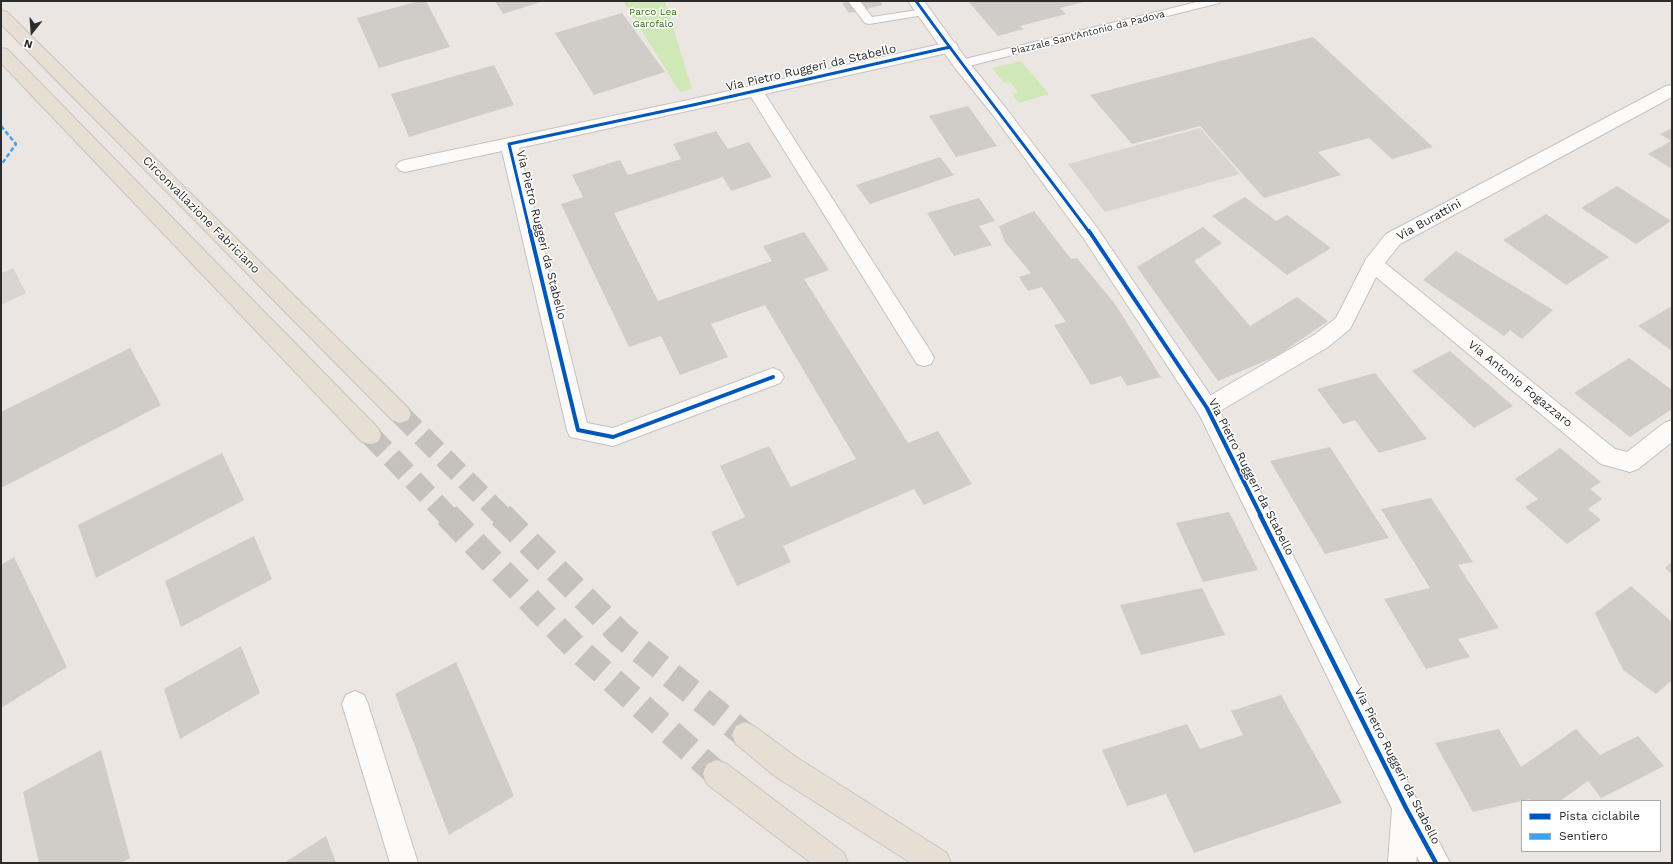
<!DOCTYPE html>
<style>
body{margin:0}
#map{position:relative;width:1673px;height:864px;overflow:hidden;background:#ebe6e1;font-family:"Work Sans",sans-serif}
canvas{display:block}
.frame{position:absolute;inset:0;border:2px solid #2c2c2c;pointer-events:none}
.legend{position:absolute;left:1521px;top:800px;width:140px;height:52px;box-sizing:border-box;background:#fff;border:1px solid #ababab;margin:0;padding:5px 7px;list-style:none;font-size:12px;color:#2c2c2c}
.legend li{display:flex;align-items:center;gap:8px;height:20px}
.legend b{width:20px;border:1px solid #ababab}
.north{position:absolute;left:12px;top:12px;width:40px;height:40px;-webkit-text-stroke:3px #fff;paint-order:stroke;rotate:197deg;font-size:11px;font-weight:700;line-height:16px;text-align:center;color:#2c2c2c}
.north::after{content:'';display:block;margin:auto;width:14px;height:18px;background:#2c2c2c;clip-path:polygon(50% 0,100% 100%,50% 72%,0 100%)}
</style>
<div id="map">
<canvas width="1673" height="864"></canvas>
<div class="frame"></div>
<ul class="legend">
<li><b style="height:5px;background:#0057b8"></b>Pista ciclabile</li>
<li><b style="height:5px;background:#3ea3eb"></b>Sentiero</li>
</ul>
<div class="north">N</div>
</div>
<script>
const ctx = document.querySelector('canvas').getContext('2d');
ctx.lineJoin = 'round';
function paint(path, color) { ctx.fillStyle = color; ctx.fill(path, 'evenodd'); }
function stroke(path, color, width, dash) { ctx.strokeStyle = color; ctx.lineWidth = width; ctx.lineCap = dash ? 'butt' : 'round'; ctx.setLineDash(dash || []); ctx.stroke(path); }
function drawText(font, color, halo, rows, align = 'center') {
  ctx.font = font + ' "Work Sans",sans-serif'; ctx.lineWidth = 3; ctx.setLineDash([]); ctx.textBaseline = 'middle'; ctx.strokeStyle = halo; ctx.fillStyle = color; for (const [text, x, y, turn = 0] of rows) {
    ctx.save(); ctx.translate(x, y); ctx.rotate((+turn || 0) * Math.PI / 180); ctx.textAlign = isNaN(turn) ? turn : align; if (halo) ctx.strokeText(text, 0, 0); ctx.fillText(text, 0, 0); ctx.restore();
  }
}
paint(new Path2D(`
 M623 1H665L692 89 680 92Z
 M1021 61 1049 94 1019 103 1012 94 1018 92 1010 82 1004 83 992 68Z`), '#d0e8b8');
paint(new Path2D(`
 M1200 128 1240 174 1105 212 1068 164Z
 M13 268 26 293 1 305V273Z`), '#d9d4d0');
paint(new Path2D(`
 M419 1H426L450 47 379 68 357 18Z
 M495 1H544L503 14Z
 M850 1H880L883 5 849 13 842 3Z
 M968 1H1084V2L1060 8 1066 14 1020 26 1024 29 998 36Z
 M622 13 665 72 594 95 555 33Z
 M1313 37 1433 147 1392 159 1369 138 1318 152 1341 175 1264 198 1200 126 1132 144 1090 95Z
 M494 65 514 105 409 137 391 94Z
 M968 106 997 146 956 157 929 116Z
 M1672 128V169L1648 154 1671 141 1660 134Z
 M716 131 728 149 749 142 772 177 731 191 723 177 614 213 658 301 772 261 763 246 804 232 829 270 804 279 908 443 938 431 972 484 924 505 914 489 783 546 791 562 737 586 711 532 745 517 720 466 769 446 791 487 856 459 765 305 711 324 728 357 680 375 661 336 629 347 561 204 583 197 572 175 620 160 628 175 681 159 673 144Z
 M940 157 954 175 870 204 856 185Z
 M1617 186 1671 221 1636 244 1581 208Z
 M1245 197 1276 221 1287 215 1331 248 1287 275 1212 216Z
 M979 198 995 221 979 226 992 245 954 256 927 213Z
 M1034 211 1071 259 1077 258 1115 304 1161 377 1127 386 1121 376 1091 385 1054 325 1066 322 1042 287 1028 291 1019 277 1031 273 1005 242 999 226Z
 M1546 214 1609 257 1566 285 1503 240Z
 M1203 227 1222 243 1194 261 1250 326 1297 297 1328 321 1277 356 1218 381 1137 267Z
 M1456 251 1553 310 1522 339 1510 330 1504 336 1423 280Z
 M1672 306V351L1638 326Z
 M130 348 161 405 1 488V412Z
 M1450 351 1513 406 1474 428 1412 371Z
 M1629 358 1672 390V409L1630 437 1574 393Z
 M1375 373 1427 439 1379 453 1355 420 1343 424 1317 389Z
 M1330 447 1389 538 1325 554 1270 461Z
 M1560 448 1601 482 1590 489 1602 499 1588 509 1601 520 1567 544 1525 507 1538 499 1515 479Z
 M222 453 244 500 96 578 78 525Z
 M1431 498 1473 562 1458 565 1499 628 1458 639 1470 657 1426 669 1384 599 1430 588 1381 509Z
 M1229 512 1258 570 1203 582 1176 523Z
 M254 536 272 579 181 627 165 581Z
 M14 557 67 667 1 708V565Z
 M1672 562V574L1665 568Z
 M1631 586 1672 622V680L1656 694 1623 670 1595 613Z
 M1202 588 1225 635 1141 655 1120 605Z
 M241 646 260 693 180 739 164 689Z
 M456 662 514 796 449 835 395 694Z
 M1281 695 1342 803 1194 853 1166 794 1127 806 1102 750 1187 724 1200 749 1243 735 1231 711Z
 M1499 729 1521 767 1576 729 1600 755 1638 736 1664 766 1601 798 1588 781 1560 801H1532L1530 799 1473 812 1435 743Z
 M101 750 130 858 121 863H39L23 792Z
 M326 836 336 863H284Z`), '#d0ccc8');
stroke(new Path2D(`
 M400 414 502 516
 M370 435 448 516`), '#c5c1bd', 21, [21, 10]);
stroke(new Path2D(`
 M447 515 574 646 717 774
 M501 515 621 635 745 735`), '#c5c1bd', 26, [26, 13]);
const service = new Path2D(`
 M848 1H860L872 17 924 9 928 10 930 12 928 14 924 15 869 24 865 23Z
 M1201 1H1221L1219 3 961 68 957 67 955 64 957 61 961 60Z`);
const minor = new Path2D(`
 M950 42 956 43 958 47 956 51 765 94 931 352 934 358 931 364 924 366 917 364 751 97 519 148 587 423 613 428 773 368 780 371 784 377 780 383 613 446 570 437 567 430 502 151 405 172 399 170 396 166 399 162 405 160 693 99Z
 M1672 85V97L1400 244 1385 263 1615 449 1627 452 1664 423 1672 420V442L1638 469 1630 472 1601 464 1376 277 1350 329 1328 347 1215 414 1207 417 1199 414 1196 408 1199 402 1314 335 1336 318 1366 259 1386 234 1666 86Z
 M355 691 364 695 368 704 418 863H390L342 704 346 695Z`);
const tertiary = new Path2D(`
 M908 1H924L967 60 1005 107 1098 229 1215 402 1416 798 1450 863H1420L1417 856 1416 863H1388L1392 809 1199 414 1084 239 993 115 955 68Z`);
const trunk = new Path2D(`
 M1 10 7 12 408 408 411 414 408 420 400 423 392 420 1 24Z
 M1 48 7 49 378 428 381 435 378 442 370 444 362 442 1 63Z
 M745 722 754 726 796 757 947 853 951 863H911L776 777 736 744 732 735 736 726Z
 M717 760 727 764 844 853 848 863H811L707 784 703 774 707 764Z`);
stroke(service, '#c4c3c3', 2);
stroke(minor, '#c4c3c3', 2);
stroke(tertiary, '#c4c3c3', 2);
stroke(trunk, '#c6c4c2', 2);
paint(service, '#fcfbfa');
paint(minor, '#fcfbfa');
paint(tertiary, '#fcfbfa');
paint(trunk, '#e8dfd4');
stroke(new Path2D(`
 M1 126 16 144 1 165`), '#3ea3eb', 2.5, [4.5, 2.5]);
stroke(new Path2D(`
 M916 1C972 79 1032 155 1089 232
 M530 232 509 144 693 105 950 47`), '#0057b8', 3);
stroke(new Path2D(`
 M530 231 578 430 613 437 773 377
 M1089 231 1207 408 1261 516`), '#0057b8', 4);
stroke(new Path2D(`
 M1260 515 1406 808 1436 863`), '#0057b8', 4.5);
drawText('10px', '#2f7015', '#fff', [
 ["Parco Lea",653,12],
 ["Garofalo",653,24]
]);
drawText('10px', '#2c2c2c', '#fff', [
 ["Piazzale Sant'Antonio da Padova",1088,33,-14]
]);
drawText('12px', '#2c2c2c', '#fff', [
 ["Via Pietro Ruggeri da Stabello",811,68,-13],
 ["Circonvallazione Fabriciano",201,215,45],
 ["Via Burattini",1429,220,-29],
 ["Via Pietro Ruggeri da Stabello",541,235,76],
 ["Via Antonio Fogazzaro",1520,384,39],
 ["Via Pietro Ruggeri da Stabello",1251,477,63],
 ["Via Pietro Ruggeri da Stabello",1397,766,63]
]);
</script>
